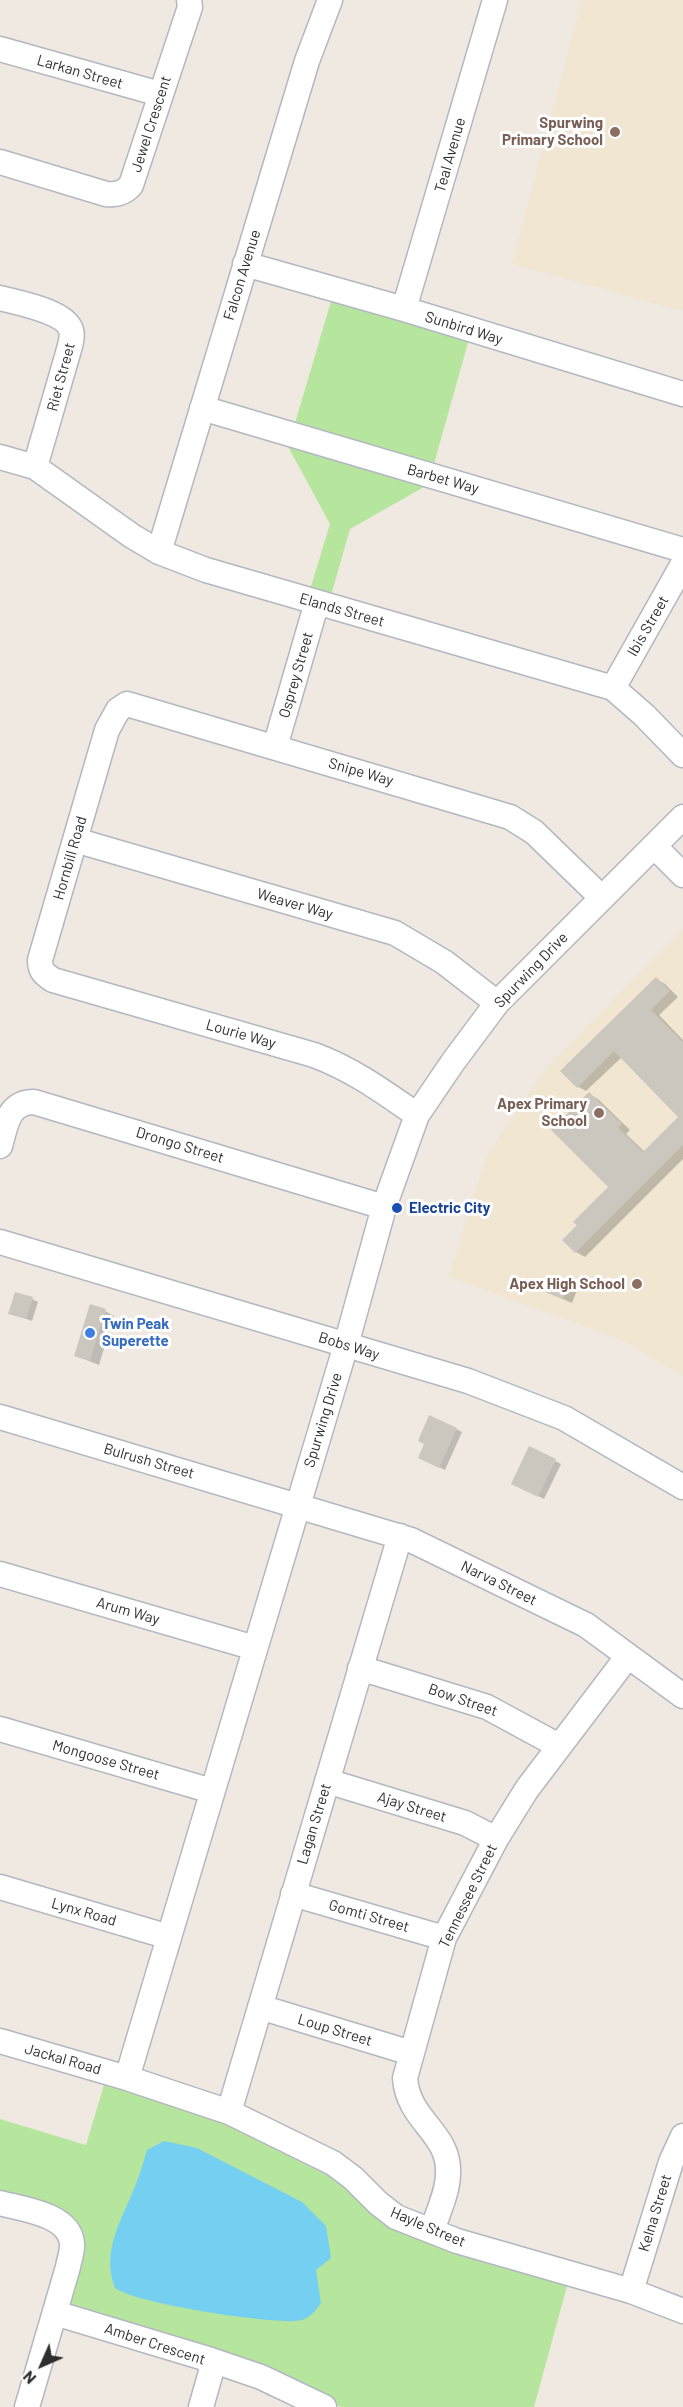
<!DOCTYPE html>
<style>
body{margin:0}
#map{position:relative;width:683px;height:2407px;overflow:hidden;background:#efe9e1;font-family:Barlow,sans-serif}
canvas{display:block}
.north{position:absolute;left:12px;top:2335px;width:60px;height:60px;-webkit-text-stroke:4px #fff;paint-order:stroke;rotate:225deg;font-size:16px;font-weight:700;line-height:24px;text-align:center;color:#2e2e2e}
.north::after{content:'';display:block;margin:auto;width:21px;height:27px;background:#2e2e2e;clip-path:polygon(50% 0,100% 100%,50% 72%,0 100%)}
</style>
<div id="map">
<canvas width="683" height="2407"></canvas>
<div class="north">N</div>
</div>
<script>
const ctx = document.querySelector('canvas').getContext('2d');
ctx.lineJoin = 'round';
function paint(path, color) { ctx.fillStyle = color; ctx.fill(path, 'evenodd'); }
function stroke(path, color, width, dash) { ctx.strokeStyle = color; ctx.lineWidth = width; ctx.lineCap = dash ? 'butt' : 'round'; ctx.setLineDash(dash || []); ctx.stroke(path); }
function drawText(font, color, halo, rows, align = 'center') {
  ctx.font = font + ' Barlow,sans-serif'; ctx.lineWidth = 6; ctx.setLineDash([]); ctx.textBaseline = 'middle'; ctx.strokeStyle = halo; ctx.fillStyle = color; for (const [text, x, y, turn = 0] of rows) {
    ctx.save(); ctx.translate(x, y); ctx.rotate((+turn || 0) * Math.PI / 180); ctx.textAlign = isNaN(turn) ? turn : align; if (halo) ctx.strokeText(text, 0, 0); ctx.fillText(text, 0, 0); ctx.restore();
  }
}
paint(new Path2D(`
 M582 0H683V311L512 264Z
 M683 929V1376L622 1340 449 1277 486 1156 545 1069Z`), '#f0e6d1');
paint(new Path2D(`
 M332 298 469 339 434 464 295 423Z
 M284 439 431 483 350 529 330 599 309 593 330 524Z
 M104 2085 205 2115 279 2151 339 2181 371 2214 391 2227 444 2247 567 2286 534 2407H341L232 2359 71 2307 68 2301 80 2248 0 2197V2119L86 2145Z`), '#b6e59e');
paint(new Path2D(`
 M164 2141 197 2148 302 2202 326 2226 331 2258 316 2270 321 2303C314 2313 308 2320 296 2321 266 2323 137 2304 115 2288 100 2249 124 2217 137 2181 141 2171 144 2160 147 2150Z`), '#75cff0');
paint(new Path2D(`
 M656 979 665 984 678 997 659 1015 683 1040V1159L585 1257 576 1252 579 1225 610 1187 589 1094 598 1099 630 1130 626 1134 645 1152 680 1117 622 1057 586 1091 577 1086Z
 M569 1283 578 1288 572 1303 547 1292Z
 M32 1299 38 1302 32 1321 10 1313Z
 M105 1311 114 1316 99 1365 76 1356Z
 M456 1429 462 1432 445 1470 426 1461Z
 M530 1448 561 1464 544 1499 518 1486Z`), '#0003');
paint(new Path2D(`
 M656 977 670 991 651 1010 683 1042V1145L575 1253 562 1240 577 1225 573 1222 608 1187 551 1130 589 1092 622 1124 618 1128 643 1152 678 1117 614 1051 577 1088 560 1071Z
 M553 1275 570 1282 563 1299 545 1292Z
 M15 1292 33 1297 26 1319 8 1314Z
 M90 1304 106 1309 90 1361 74 1356Z
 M429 1415 457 1428 439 1468 418 1458 424 1444 418 1441Z
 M529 1446 556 1459 538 1497 511 1484Z`), '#cbc7bf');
const minor = new Path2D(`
 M0 49 160 94
 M0 162 106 194C117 195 124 193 131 185L190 7 189 0
 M245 264 404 309 683 394
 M0 298C18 303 65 311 71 330 73 337 70 346 68 353L35 467
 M404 309 495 0
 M202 408 683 550
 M0 457 35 467 132 536 159 552 206 570 613 688 644 715 683 755
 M159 552 307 61 330 0
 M613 688 683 564
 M275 747 317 602
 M75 840 395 933 444 962 497 1003
 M654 846 683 875
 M417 1115C382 1091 354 1070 314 1055L53 980C44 974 40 971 40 960L107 730 118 710 127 704 510 817 534 832 601 897
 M0 1146C6 1125 8 1102 34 1102L384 1207
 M0 1242 468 1381 564 1418 683 1487
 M0 1417 411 1540 586 1625 683 1696
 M0 1574 255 1648
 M360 1668 487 1707 559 1746
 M0 1729 212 1791
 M327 1781 465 1823 496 1839
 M0 1887 169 1937
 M293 1894 444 1938
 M260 2007 411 2053
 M0 2041 127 2078 229 2112 333 2163 353 2178 378 2203 396 2217 457 2241 631 2291 683 2311
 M127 2078 346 1345 384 1207 417 1115 453 1062 497 1003 683 817
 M229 2112 400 1536
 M0 2203C22 2209 69 2214 72 2243 73 2251 69 2260 68 2267L27 2407
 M432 2231C438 2212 448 2192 448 2173 450 2133 408 2121 405 2078L444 1938 496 1839 527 1789 628 1656
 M631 2291 671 2162 683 2136
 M55 2313 211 2360V2372L201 2407
 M211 2360 261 2377 324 2407`);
stroke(minor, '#b4b7c1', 27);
stroke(minor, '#fff', 24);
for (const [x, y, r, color] of [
 [615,132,6,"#8d6e63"],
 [599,1113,6,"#8d6e63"],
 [397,1208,6,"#1a4fb4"],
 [637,1284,6,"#8d6e63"],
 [90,1333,6,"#3f7fe0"]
]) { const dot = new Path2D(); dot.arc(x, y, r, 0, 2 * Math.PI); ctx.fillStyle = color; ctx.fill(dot); stroke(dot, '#fff', 2); }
drawText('15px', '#2e2e2e', '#fff', [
 ["Larkan Street",80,72,16],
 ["Jewel Crescent",151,124,-72],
 ["Teal Avenue",450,155,-74],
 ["Falcon Avenue",242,275,-73],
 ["Sunbird Way",464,328,17],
 ["Riet Street",61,377,-75],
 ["Barbet Way",443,479,16],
 ["Elands Street",342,610,16],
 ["Ibis Street",648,626,-60],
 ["Osprey Street",296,675,-74],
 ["Snipe Way",361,772,16],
 ["Hornbill Road",70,858,-74],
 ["Weaver Way",295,904,16],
 ["Spurwing Drive",531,970,-46],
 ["Lourie Way",241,1034,16],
 ["Drongo Street",180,1145,17],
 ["Bobs Way",349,1346,17],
 ["Spurwing Drive",323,1420,-73],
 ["Bulrush Street",149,1461,16],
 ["Narva Street",499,1583,26],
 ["Arum Way",128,1611,16],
 ["Bow Street",463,1700,19],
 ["Mongoose Street",106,1760,16],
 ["Ajay Street",412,1807,17],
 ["Lagan Street",314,1824,-73],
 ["Tennessee Street",468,1896,-64],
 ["Lynx Road",84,1912,16],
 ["Gomti Street",369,1916,16],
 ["Loup Street",335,2030,17],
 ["Jackal Road",63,2059,16],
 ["Kelna Street",655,2213,-73],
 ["Hayle Street",428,2227,23],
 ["Amber Crescent",155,2344,18]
]);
drawText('bold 15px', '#785e54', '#fff', [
 ["Spurwing",603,123],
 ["Primary School",603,140],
 ["Apex Primary",587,1104],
 ["School",587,1121],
 ["Apex High School",625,1284]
], 'right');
drawText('bold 15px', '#164399', '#fff', [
 ["Electric City",409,1208]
], 'left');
drawText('bold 15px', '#366cbe', '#fff', [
 ["Twin Peak",102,1324],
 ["Superette",102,1341]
], 'left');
</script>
